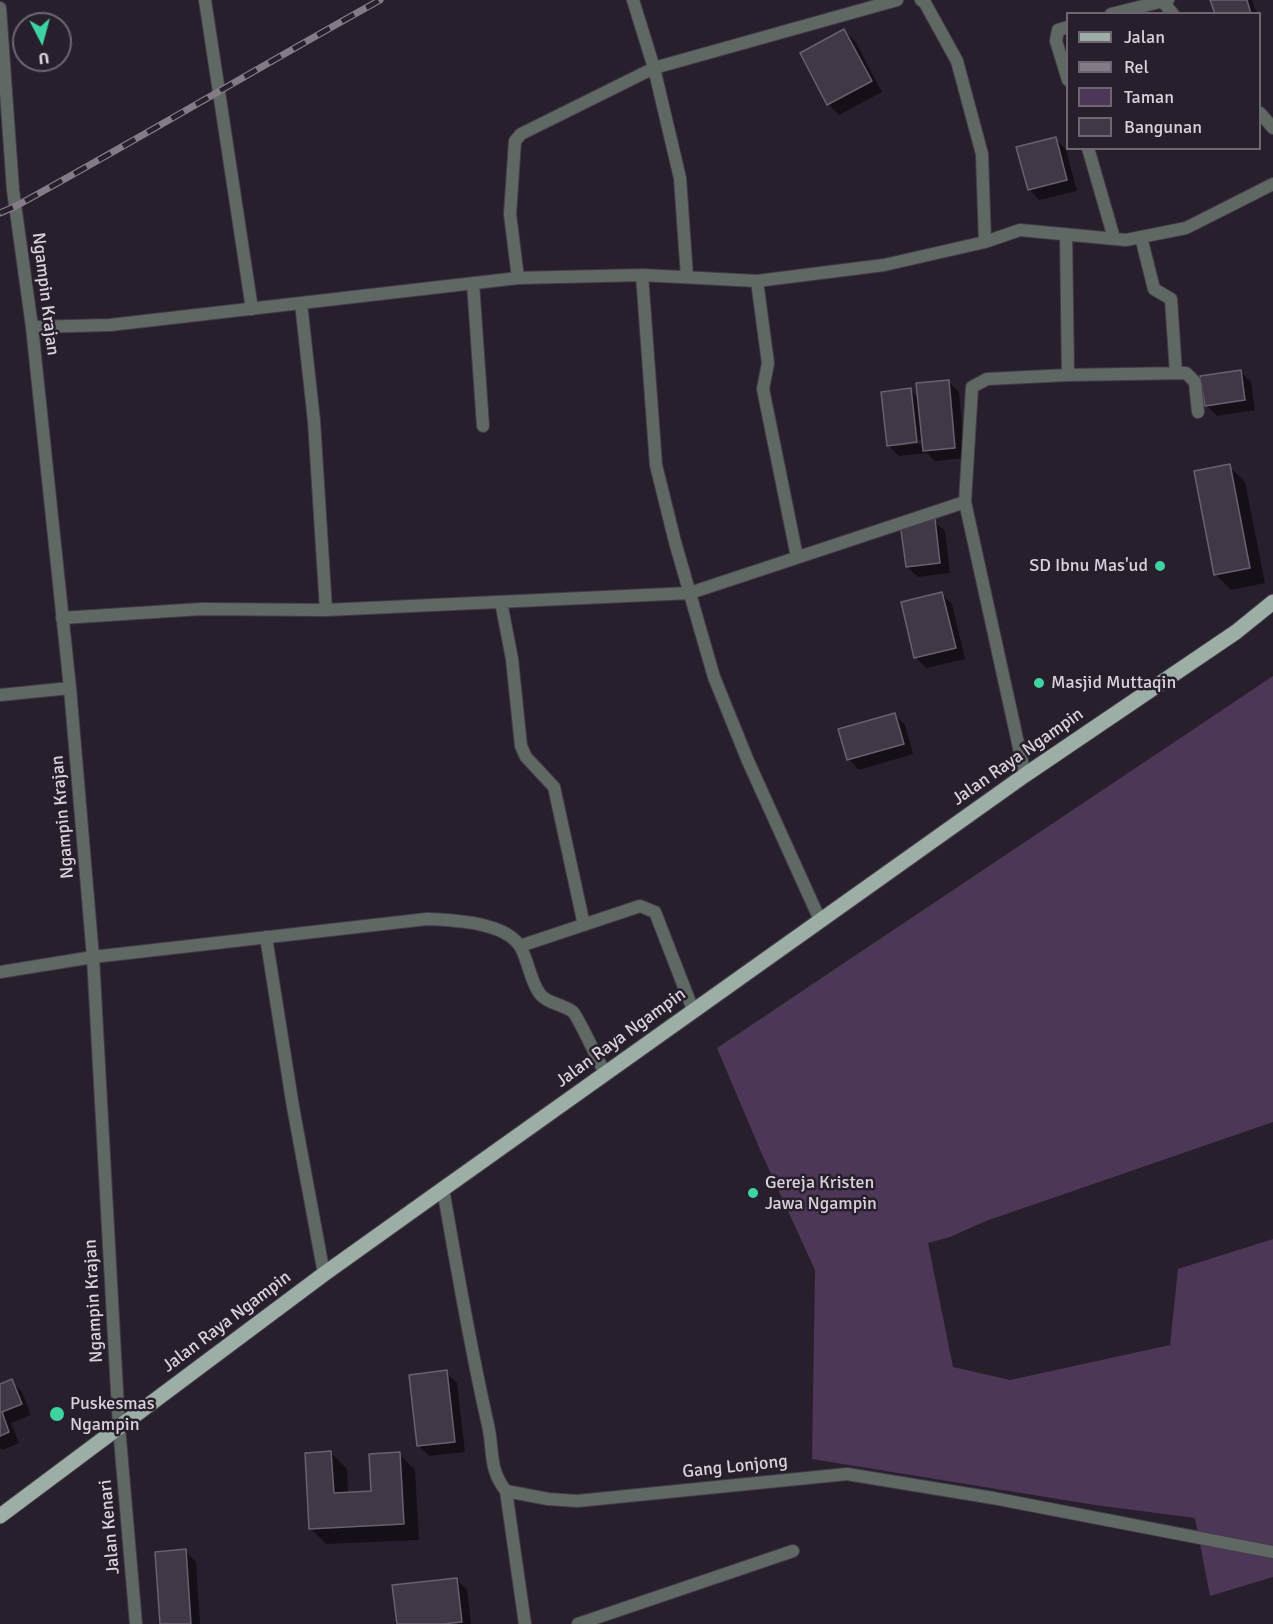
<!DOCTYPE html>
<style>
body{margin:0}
#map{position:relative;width:1273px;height:1624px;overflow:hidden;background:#281f2c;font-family:Signika,sans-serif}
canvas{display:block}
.legend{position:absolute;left:1066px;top:12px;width:195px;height:138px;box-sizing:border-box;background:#281f2c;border:2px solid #6e6772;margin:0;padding:8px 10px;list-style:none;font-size:18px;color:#d8d2db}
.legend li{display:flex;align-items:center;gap:12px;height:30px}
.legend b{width:30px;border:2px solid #6e6772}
.north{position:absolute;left:12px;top:12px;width:60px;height:60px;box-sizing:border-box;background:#281f2c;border:2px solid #6e6772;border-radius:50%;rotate:174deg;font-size:16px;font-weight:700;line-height:24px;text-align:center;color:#d8d2db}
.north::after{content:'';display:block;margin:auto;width:21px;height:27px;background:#3ed4a2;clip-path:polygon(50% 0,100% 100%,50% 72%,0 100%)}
</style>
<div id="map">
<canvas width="1273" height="1624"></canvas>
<ul class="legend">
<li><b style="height:8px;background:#9daea6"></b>Jalan</li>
<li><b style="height:8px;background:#837b86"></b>Rel</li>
<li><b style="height:16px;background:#4c3756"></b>Taman</li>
<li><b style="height:16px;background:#413846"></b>Bangunan</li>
</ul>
<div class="north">U</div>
</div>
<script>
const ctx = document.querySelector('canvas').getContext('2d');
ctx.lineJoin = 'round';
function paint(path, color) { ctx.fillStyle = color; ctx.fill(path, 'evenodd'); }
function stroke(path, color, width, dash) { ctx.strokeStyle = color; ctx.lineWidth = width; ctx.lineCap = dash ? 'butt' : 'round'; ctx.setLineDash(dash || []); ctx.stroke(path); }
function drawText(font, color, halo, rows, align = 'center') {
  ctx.font = font + ' Signika,sans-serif'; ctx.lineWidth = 5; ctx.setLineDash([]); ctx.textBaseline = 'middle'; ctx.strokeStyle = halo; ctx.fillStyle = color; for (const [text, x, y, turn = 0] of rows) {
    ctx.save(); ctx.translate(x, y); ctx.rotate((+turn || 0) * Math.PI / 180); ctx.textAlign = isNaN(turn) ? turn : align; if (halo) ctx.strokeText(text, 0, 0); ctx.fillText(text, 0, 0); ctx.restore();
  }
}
paint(new Path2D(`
 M1273 676V1122L986 1221 950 1237 928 1243 953 1367 1010 1380 1170 1345 1178 1269 1273 1239V1577L1210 1596 1195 1518 1095 1505 812 1459 815 1270 761 1152 717 1048Z`), '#4c3756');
paint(new Path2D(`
 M1215 0H1252L1257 14H1216Z
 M844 31 855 41 882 92 839 115 828 104Z
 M1056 139 1066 150 1077 191 1039 200 1029 189Z
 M1240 371 1251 382 1255 410 1217 416 1206 405Z
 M948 381 959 392 965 458 935 461 927 453 899 456 888 445 910 390 920 399ZM924 440 925 443 895 446V443Z
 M1229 466 1245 482 1265 583 1231 590 1215 574Z
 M934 521 945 531 950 573 918 577 907 567Z
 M942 594 952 604 965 659 926 668 916 657Z
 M894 714 905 725 913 754 859 770 849 759Z
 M446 1372 457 1383 465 1452 429 1456 419 1446Z
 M11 1381 22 1392 31 1415 11 1423 19 1443 2 1450 0 1448V1386Z
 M331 1453 347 1469 348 1494 373 1493 399 1454 415 1470 419 1540 326 1544 310 1528Z
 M185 1551 196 1562 200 1624H162Z
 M457 1579 467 1590 471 1624H398Z`), '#0007');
const building = new Path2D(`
 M1210 0H1247L1251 14H1215Z
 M844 29 872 81 827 105 800 53Z
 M1056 137 1067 180 1028 190 1016 147Z
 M1241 370 1245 400 1205 406 1200 376Z
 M949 380 955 448 923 451 916 383Z
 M911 388 917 442 887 446 881 392Z
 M1230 464 1250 568 1214 575 1194 471Z
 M935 519 940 563 906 567 900 523Z
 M942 592 956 648 914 658 901 602Z
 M895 713 904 744 847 760 838 729Z
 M447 1370 455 1442 417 1446 409 1375Z
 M12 1379 22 1404 2 1412 9 1432 0 1436V1384Z
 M331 1451 334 1493 371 1491 369 1454 400 1452 404 1524 309 1529 305 1453Z
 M186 1549 191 1624H160L155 1552Z
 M457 1578 462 1622 443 1624H397L392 1585Z`);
paint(building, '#413846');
stroke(building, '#6a606f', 1.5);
const minor = new Path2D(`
 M205 0 252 309
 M921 0 925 3 957 61 982 154 985 242
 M1163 2 1173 14
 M0 8 13 190 32 327 70 688 93 957 119 1427 136 1624
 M1111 14 1168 0
 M1068 27 1058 30 1056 41 1068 80
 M1260 113 1273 128
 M1088 148 1114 238
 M1141 237 1154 289 1171 299 1176 373
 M642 275 656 465 675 542 714 677 748 761 820 920
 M687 277 680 178 654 68 897 0
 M518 278 510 214 515 141 521 134 654 68 633 0
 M757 281 768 363 763 389 797 557
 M473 283 483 426
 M301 303 314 421 326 610
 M32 327 110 325 518 278 642 275 757 281 884 265 985 242 1020 230 1126 240 1186 228 1273 184
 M1068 375 1186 373 1195 382 1198 412
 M501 602 512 659 521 746 526 757 554 787 584 925
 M62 618 201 609 326 610 690 593 965 502
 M0 695 70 688
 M1025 775 965 502 972 387 987 379 1068 375 1066 234
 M266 937 293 1107 324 1274
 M520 946 640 906 655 912 693 1010
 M0 972 93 957 427 919C453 920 507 922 521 948 528 961 530 978 538 991 545 1004 564 1004 573 1012 579 1018 599 1063 605 1073
 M443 1189C457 1268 470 1347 488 1425 494 1451 488 1468 506 1491L548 1499 577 1501 847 1474 993 1498 1273 1552
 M506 1491 525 1624
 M578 1624 793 1551`);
const primary = new Path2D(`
 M0 1516 324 1274 443 1189 1025 775 1236 632 1273 602`);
stroke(minor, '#443c48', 14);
stroke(primary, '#443c48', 17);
stroke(minor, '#606864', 12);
stroke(primary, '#9daea6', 15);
const rail = new Path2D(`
 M0 213 16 206C138 139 258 68 380 0`);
stroke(rail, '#837b86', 7);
stroke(rail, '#281f2c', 4.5, [14]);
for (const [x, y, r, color] of [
 [1160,566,6,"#3ed4a2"],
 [1039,683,6,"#3ed4a2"],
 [753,1193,6,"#3ed4a2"],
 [57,1414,8,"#3ed4a2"]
]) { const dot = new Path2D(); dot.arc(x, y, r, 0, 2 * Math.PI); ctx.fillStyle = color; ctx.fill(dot); stroke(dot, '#281f2c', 2); }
drawText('18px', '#d8d2db', '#281f2c', [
 ["Ngampin Krajan",45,294,83],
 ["Jalan Raya Ngampin",1018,757,-35],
 ["Ngampin Krajan",63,817,-95],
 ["Jalan Raya Ngampin",621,1038,-36],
 ["Ngampin Krajan",94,1301,-93],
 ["Jalan Raya Ngampin",227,1322,-37],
 ["Gang Lonjong",735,1467,-6],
 ["Jalan Kenari",110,1527,-95]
]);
drawText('18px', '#d8d2db', '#281f2c', [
 ["SD Ibnu Mas'ud",1148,566,"right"],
 ["Masjid Muttaqin",1051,683],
 ["Gereja Kristen",765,1183],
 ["Jawa Ngampin",765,1204],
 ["Puskesmas",70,1404],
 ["Ngampin",70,1425]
], 'left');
</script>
